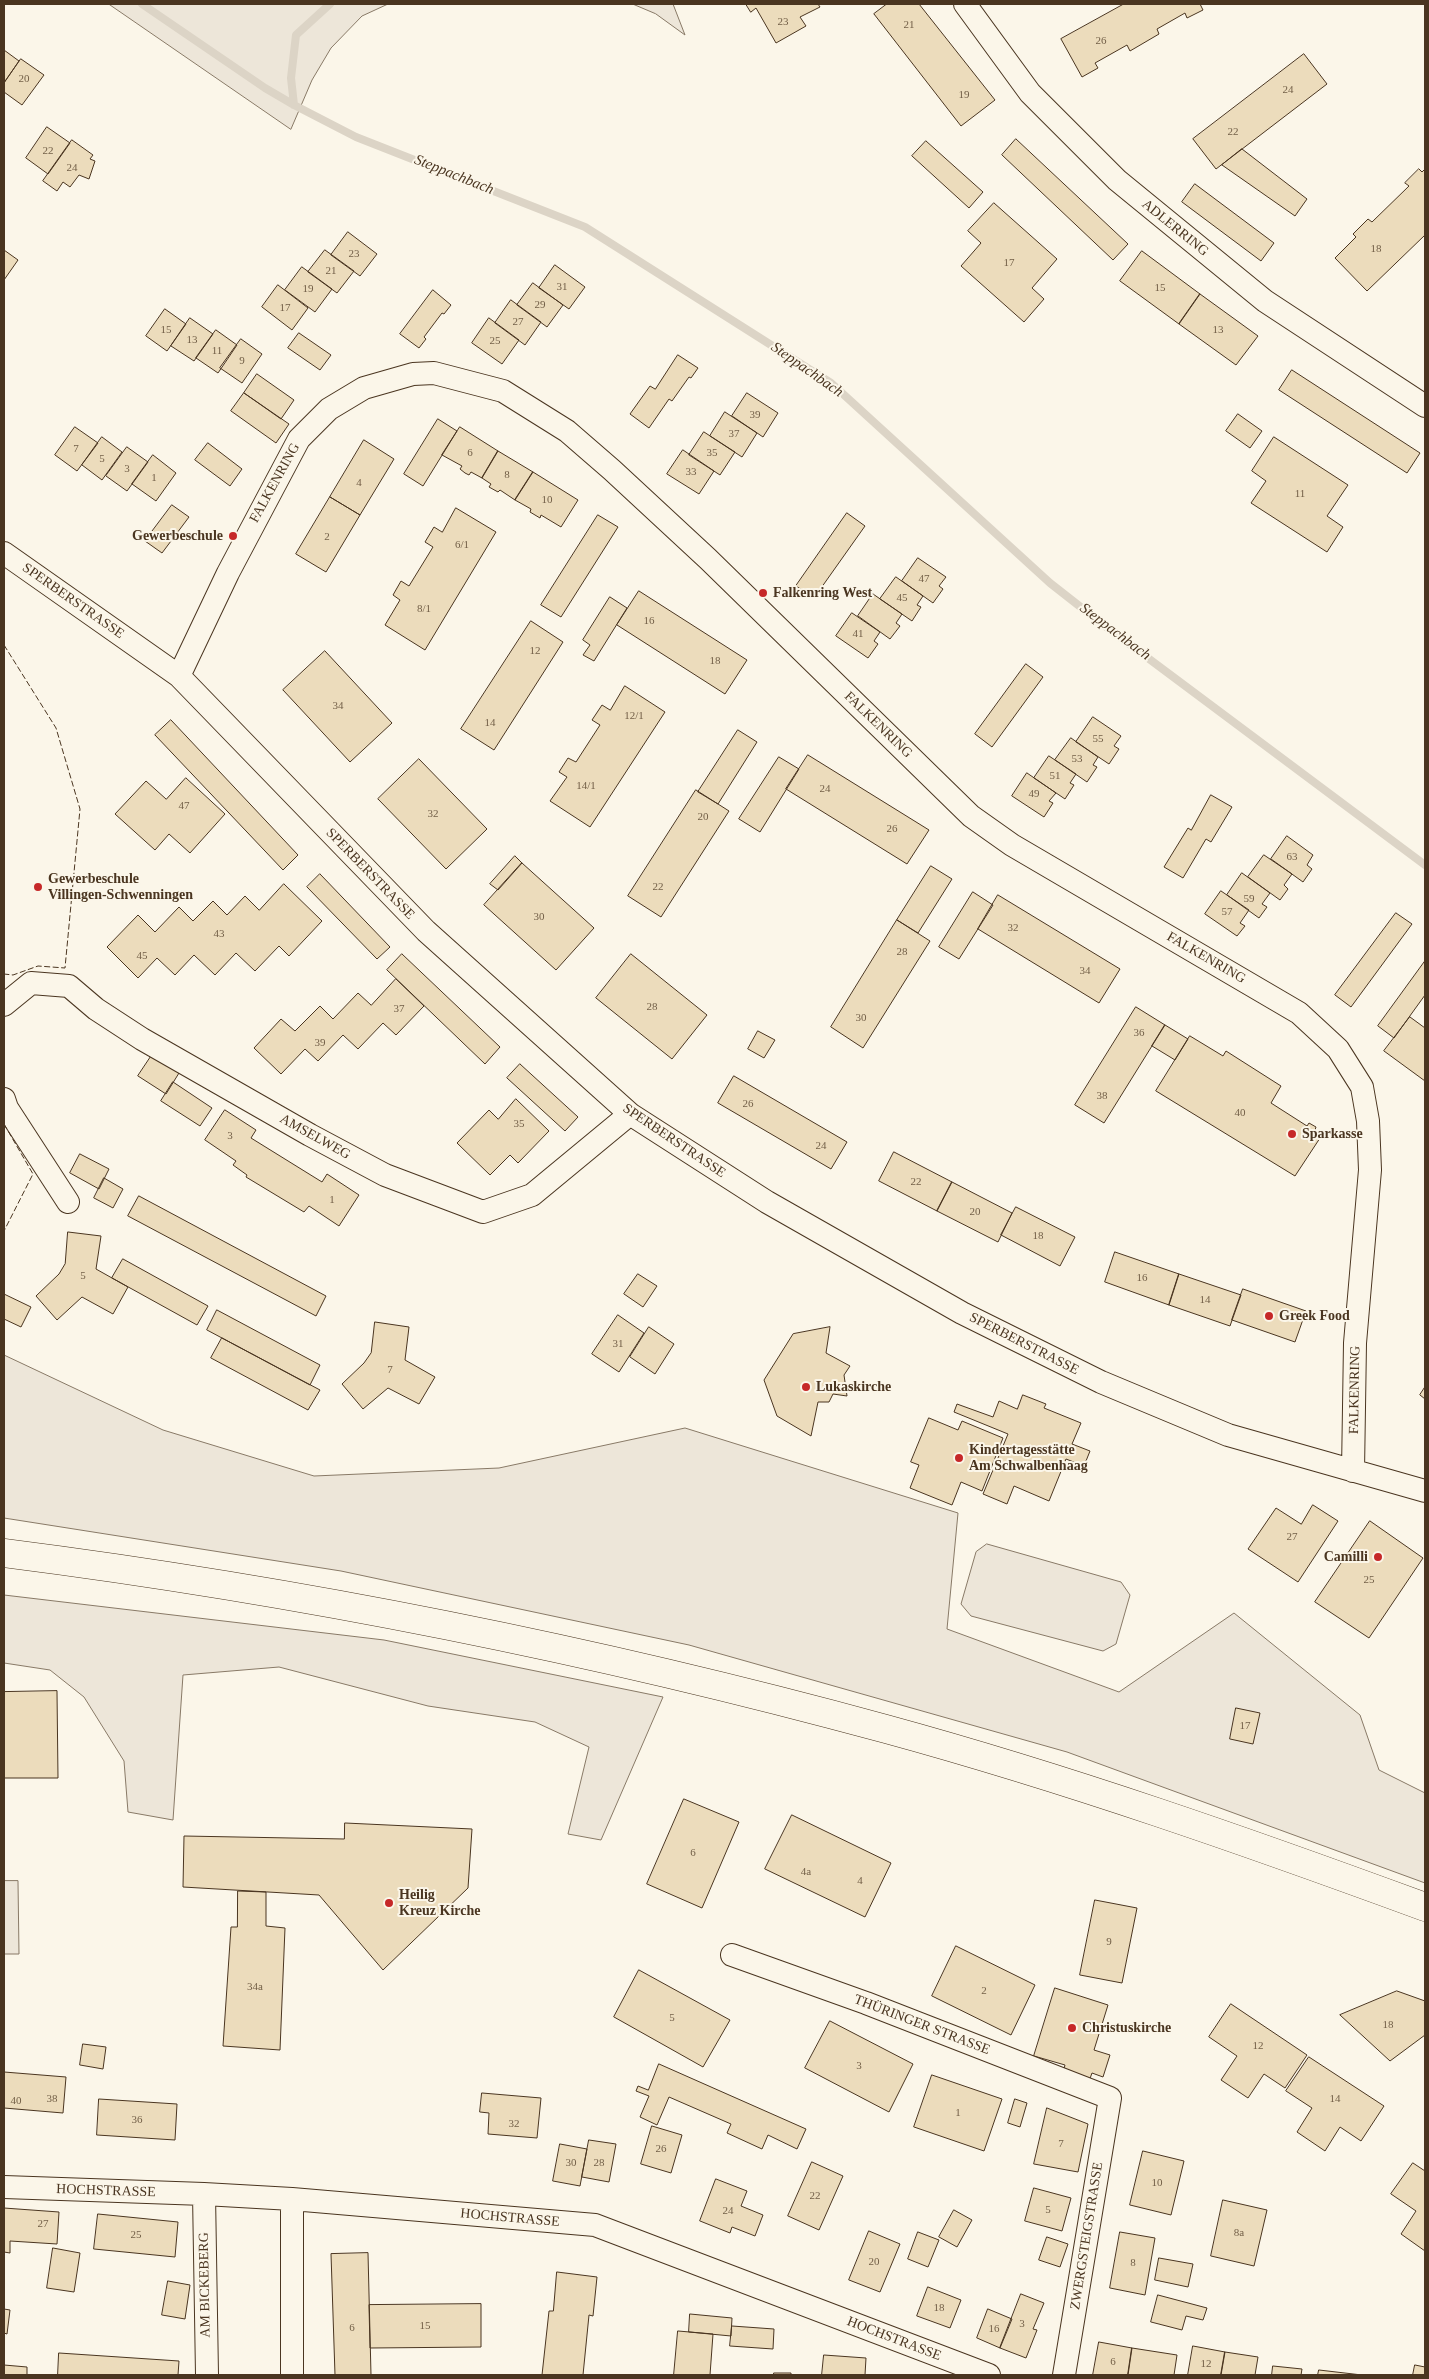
<!DOCTYPE html>
<meta charset="utf-8">
<style>
body{margin:0}
#map{position:relative;width:1429px;height:2379px;overflow:hidden;background:#fbf6e9;font-family:"Times New Roman",serif}
canvas{display:block}
.frame{position:absolute;inset:0;border:5px solid #4a3520;pointer-events:none}
</style>
<div id="map">
<canvas width="1429" height="2379"></canvas>
<div class="frame"></div>
</div>
<script>
const ctx = document.querySelector('canvas').getContext('2d');
ctx.lineJoin = 'round';
function paint(path, color) { ctx.fillStyle = color; ctx.fill(path, 'evenodd'); }
function stroke(path, color, width, dash) { ctx.strokeStyle = color; ctx.lineWidth = width; ctx.lineCap = dash ? 'butt' : 'round'; ctx.setLineDash(dash || []); ctx.stroke(path); }
function drawText(font, color, halo, rows, align = 'center') {
  ctx.font = font + ' "Times New Roman",serif'; ctx.lineWidth = 4; ctx.setLineDash([]); ctx.textBaseline = 'middle'; ctx.strokeStyle = halo; ctx.fillStyle = color; for (const [text, x, y, turn = 0] of rows) {
    ctx.save(); ctx.translate(x, y); ctx.rotate((+turn || 0) * Math.PI / 180); ctx.textAlign = isNaN(turn) ? turn : align; if (halo) ctx.strokeText(text, 0, 0); ctx.fillText(text, 0, 0); ctx.restore();
  }
}
const green = new Path2D(`
 M109 4H388L362 16 331 48 312 80 291 129Z
 M633 4H673L685 35 656 14Z
 M4 1355 163 1430 314 1476 499 1468 685 1428 958 1513 947 1629 1119 1692 1234 1613 1360 1715 1379 1770 1425 1793V1883L1067 1752 689 1645 341 1571 4 1518Z
 M987 1544 1121 1582 1130 1595 1116 1644 1103 1651 971 1616 961 1604 976 1552Z
 M4 1595 384 1640 663 1697 601 1840 568 1834 589 1747 535 1722 428 1706 279 1667 183 1675 173 1820 128 1812 124 1761 84 1697 50 1670 4 1663Z
 M18 1881 19 1954H4V1881Z`);
paint(green, '#ede6d9');
stroke(green, '#887966', 1);
stroke(new Path2D(`
 M142 4 265 88 294 105 356 137 585 227 831 383 1050 583 1101 623 1425 865
 M294 105 291 78 296 35 330 4`), '#dcd4c6', 8);
const building = new Path2D(`
 M746 4H818L820 7 800 17 806 26 776 43 756 8 751 12Z
 M887 4H919L995 100 961 126 874 14Z
 M1124 4H1200L1203 10 1187 18 1185 13 1157 29 1159 34 1130 51 1127 45 1095 63 1098 68 1082 77 1061 39Z
 M4 50 19 61 4 83Z
 M1304 54 1327 84 1216 169 1193 139Z
 M21 59 44 75 22 105 4 92V83Z
 M47 127 70 143 48 174 26 158Z
 M1016 139 1128 244 1113 260 1002 155Z
 M72 140 93 155 90 159 95 161 89 179 79 175 70 187 63 182 57 191 43 181Z
 M926 141 983 192 969 208 912 156Z
 M1242 149 1307 199 1295 216 1222 165Z
 M1419 169 1422 172 1425 169V235L1367 291 1335 258 1356 237 1353 234 1368 219 1372 222 1409 186 1405 183Z
 M1195 184 1274 243 1261 261 1182 202Z
 M994 203 1057 259 1032 288 1044 299 1024 322 961 266 981 243 968 231Z
 M348 232 377 254 360 276 331 255Z
 M4 250 18 260 4 280Z
 M325 250 354 271 337 293 308 272Z
 M1142 251 1200 294 1179 324 1120 281Z
 M555 265 585 287 569 309 539 288Z
 M302 267 332 289 315 312 285 290Z
 M533 283 563 305 547 327 517 305Z
 M278 285 308 308 292 330 262 307Z
 M433 290 451 305 444 314 442 313 424 337 426 339 419 348 400 334Z
 M1200 294 1258 336 1236 365 1179 324Z
 M511 300 541 322 525 345 495 323Z
 M165 309 186 324 167 351 146 336Z
 M190 318 213 334 194 361 171 346Z
 M489 318 519 340 502 364 472 343Z
 M216 330 237 345 218 373 196 358Z
 M299 333 331 355 320 370 288 348Z
 M241 339 262 354 242 383 220 368Z
 M678 355 698 368 691 378 689 377 672 401 669 399 649 428 630 414 650 386 655 389Z
 M1292 370 1420 453 1407 473 1279 390Z
 M257 374 294 400 281 419 244 393Z
 M244 393 289 424 276 443 231 411Z
 M747 393 778 413 763 437 732 416Z
 M725 412 757 433 742 457 710 436Z
 M1238 414 1262 431 1250 448 1226 431Z
 M438 419 457 431 423 486 404 474Z
 M75 427 98 443 77 471 55 455Z
 M460 427 498 451 482 478 471 472 469 475 465 473 460 469 462 466 442 455Z
 M704 432 735 452 720 475 689 455Z
 M102 437 122 452 102 480 82 465Z
 M1274 437 1348 485 1327 516 1343 527 1327 552 1251 503 1266 481 1252 471Z
 M364 440 394 459 360 515 330 497Z
 M208 443 242 469 230 486 195 460Z
 M127 447 148 462 127 491 106 476Z
 M683 450 714 471 699 494 667 474Z
 M498 451 533 472 515 500 500 490 498 492 489 487 491 484 482 478Z
 M153 455 176 473 156 501 132 484Z
 M533 472 578 500 561 527 541 515 540 518 530 512 531 509 515 500Z
 M330 497 360 515 326 572 296 554Z
 M172 505 189 517 162 553 145 541Z
 M456 508 496 532 425 650 385 625 400 600 393 595 401 581 409 586 433 547 425 542 434 527 442 532Z
 M847 513 865 526 814 598 796 586Z
 M598 515 618 527 561 617 541 605Z
 M918 558 946 577 939 586 943 589 933 603 902 581Z
 M896 577 923 596 917 605 921 607 912 621 880 599Z
 M639 591 747 660 725 694 617 625Z
 M873 594 902 614 896 623 900 626 890 639 858 616Z
 M610 597 627 608 594 661 583 655 590 645 583 640Z
 M852 613 880 632 874 641 878 644 868 658 836 636Z
 M531 621 563 642 494 750 461 729Z
 M325 651 392 723 350 762 283 690Z
 M1026 664 1043 677 992 747 975 734Z
 M625 686 665 712 590 827 550 801 567 777 559 772 568 758 576 762 600 725 592 720 602 705 610 710Z
 M1093 717 1121 736 1114 746 1119 749 1109 764 1076 742Z
 M171 720 298 855 283 870 155 735Z
 M738 730 757 742 718 804 698 792Z
 M1071 738 1098 757 1093 765 1097 767 1087 782 1055 760Z
 M808 755 929 830 907 864 786 789Z
 M1049 756 1076 774 1070 783 1074 785 1065 799 1034 778Z
 M779 757 799 769 760 832 739 819Z
 M419 759 487 829 446 869 378 799Z
 M1027 773 1056 793 1049 801 1053 803 1044 817 1012 796Z
 M186 778 225 814 190 853 169 834 155 850 115 814 146 781 166 799Z
 M696 790 729 811 661 917 628 896Z
 M1211 795 1232 807 1211 842 1206 839 1183 878 1164 867 1188 828 1191 830Z
 M1287 836 1313 855 1307 865 1312 869 1303 882 1271 859Z
 M1264 855 1292 874 1284 885 1288 889 1280 900 1248 877Z
 M515 856 522 863 498 890 490 884Z
 M522 863 594 928 556 970 484 905Z
 M931 866 952 879 918 933 897 920Z
 M1242 873 1270 893 1262 904 1267 907 1259 918 1227 895Z
 M320 874 390 947 377 959 307 887Z
 M284 884 322 921 289 956 279 946 255 971 236 953 215 975 194 955 175 975 157 958 138 978 107 947 138 915 155 932 179 907 193 921 213 901 227 915 245 896 259 910Z
 M1221 891 1249 910 1240 923 1245 926 1237 936 1205 914Z
 M973 892 993 905 959 959 939 947Z
 M998 895 1120 969 1099 1003 978 929Z
 M1396 913 1412 924 1351 1007 1335 995Z
 M897 920 930 941 863 1048 831 1027Z
 M402 954 500 1047 485 1064 387 970Z
 M631 954 707 1015 672 1059 596 998Z
 M1425 961V995L1394 1038 1378 1026Z
 M396 979 424 1006 396 1035 383 1023 358 1049 343 1035 318 1061 305 1049 281 1074 254 1048 281 1019 295 1031 320 1006 333 1019 358 993 371 1005Z
 M1136 1007 1165 1025 1104 1123 1075 1105Z
 M1410 1017 1425 1028V1081L1384 1051Z
 M1165 1025 1188 1039 1175 1060 1152 1046Z
 M758 1031 775 1040 764 1058 748 1049Z
 M1190 1036 1223 1056 1226 1051 1281 1086 1271 1103 1307 1126 1309 1123 1316 1127 1315 1130 1322 1135 1295 1176 1156 1091Z
 M152 1055 179 1073 166 1094 138 1076Z
 M520 1064 578 1117 565 1131 507 1078Z
 M734 1076 847 1142 831 1169 718 1103Z
 M173 1082 212 1108 200 1126 161 1101Z
 M516 1099 549 1131 518 1163 510 1155 490 1175 457 1143 489 1110 498 1119Z
 M225 1110 256 1130 251 1138 322 1182 327 1174 359 1195 339 1226 309 1206 304 1212 246 1177 247 1175 233 1165 236 1161 205 1140Z
 M894 1152 952 1182 937 1211 879 1181Z
 M80 1154 109 1169 99 1189 70 1173Z
 M104 1178 123 1189 113 1208 94 1198Z
 M952 1182 1012 1213 998 1242 937 1211Z
 M139 1196 326 1296 316 1316 128 1216Z
 M1016 1207 1075 1237 1060 1266 1001 1235Z
 M68 1232 101 1236 96 1269 128 1287 113 1314 82 1297 57 1320 36 1296 59 1274 65 1264Z
 M1115 1252 1179 1274 1169 1305 1105 1282Z
 M123 1259 208 1306 197 1325 112 1278Z
 M638 1274 657 1286 643 1307 624 1294Z
 M1179 1274 1241 1295 1230 1326 1169 1305Z
 M1243 1289 1306 1311 1295 1342 1232 1320Z
 M4 1294 31 1307 21 1327 4 1319Z
 M217 1310 320 1365 310 1385 207 1330Z
 M618 1315 644 1333 619 1372 592 1354Z
 M375 1322 409 1327 405 1360 435 1377 419 1404 388 1388 363 1409 342 1384 364 1363 371 1353Z
 M649 1327 674 1344 655 1374 630 1357Z
 M830 1327 826 1353 850 1366 844 1375 847 1396 833 1394 829 1402H818L811 1436 777 1416 764 1380 793 1334Z
 M222 1338 320 1390 308 1410 211 1358Z
 M1425 1387V1399L1420 1395Z
 M1023 1395 1046 1404 1044 1408 1081 1423 1072 1444 1090 1451 1084 1466 1066 1459 1049 1501 1014 1486 1007 1504 983 1494 1008 1434 954 1412 957 1404 993 1417 999 1401 1017 1409Z
 M929 1418 958 1430 962 1421 1003 1438 982 1491 961 1482 952 1505 910 1488 919 1465 911 1462Z
 M1313 1505 1338 1521 1298 1582 1248 1549 1276 1508 1301 1524Z
 M1370 1521 1423 1558 1369 1638 1315 1602Z
 M57 1691 58 1778H4V1692Z
 M1236 1708 1260 1713 1253 1744 1230 1739Z
 M684 1799 739 1822 702 1908 647 1884Z
 M792 1815 891 1863 865 1917 765 1869Z
 M345 1823 472 1829 468 1888 383 1970 319 1895 183 1887 184 1836 344 1839Z
 M238 1891 266 1892V1926L285 1928 280 2050 223 2046 231 1927H237Z
 M1095 1900 1137 1908 1122 1983 1080 1975Z
 M956 1946 1035 1985 1011 2035 932 1996Z
 M639 1970 730 2020 703 2067 614 2017Z
 M1055 1988 1108 2005 1094 2050 1110 2055 1103 2077 1092 2073 1088 2084 1062 2076 1065 2065 1034 2056Z
 M1397 1991 1425 2001V2035L1390 2061 1340 2015Z
 M1231 2004 1307 2055 1285 2088 1264 2074 1248 2098 1221 2080 1237 2056 1209 2037Z
 M830 2021 913 2064 889 2112 805 2068Z
 M83 2044 106 2047 103 2069 80 2065Z
 M1309 2057 1384 2106 1361 2141 1340 2127 1325 2151 1297 2132 1312 2108 1286 2091Z
 M659 2064 806 2129 797 2149 768 2135 762 2149 727 2133 731 2124 669 2097 657 2125 640 2117 649 2096 636 2091 638 2086 648 2090Z
 M4 2072 66 2077 63 2113 4 2108Z
 M932 2075 1002 2099 984 2151 914 2127Z
 M482 2093 541 2098 537 2138 488 2134 489 2113 480 2112Z
 M99 2099 177 2104 175 2140 97 2135Z
 M1015 2099 1027 2103 1020 2127 1008 2123Z
 M1047 2108 1088 2124 1078 2172 1034 2164Z
 M652 2126 682 2135 671 2173 641 2164Z
 M589 2140 616 2144 609 2182 582 2177Z
 M560 2144 587 2149 580 2186 553 2181Z
 M1143 2151 1184 2161 1171 2215 1130 2205Z
 M812 2162 843 2176 819 2230 788 2216Z
 M1413 2163 1425 2171V2251L1401 2234 1416 2211 1391 2194Z
 M716 2179 747 2191 741 2206 763 2215 755 2236 732 2227 730 2233 700 2221Z
 M1034 2188 1071 2198 1062 2231 1025 2221Z
 M1223 2200 1267 2210 1254 2266 1211 2256Z
 M4 2208 59 2212 57 2244 10 2241V2253L4 2252Z
 M954 2210 972 2220 957 2247 939 2237Z
 M98 2214 178 2222 175 2257 94 2249Z
 M869 2231 900 2244 880 2292 849 2280Z
 M918 2232 939 2240 928 2267 908 2259Z
 M1120 2232 1155 2238 1145 2295 1110 2288Z
 M1047 2237 1068 2244 1060 2267 1039 2260Z
 M53 2248 80 2253 74 2292 47 2288Z
 M368 2253 371 2375H335L331 2254Z
 M1159 2258 1193 2264 1188 2287 1155 2280Z
 M557 2272 597 2277 593 2316 589 2315 583 2375H542L549 2311H553Z
 M168 2281 190 2285 185 2319 162 2315Z
 M928 2287 961 2300 950 2328 917 2316Z
 M1021 2294 1044 2303 1033 2329 1037 2330 1026 2358 1000 2348Z
 M1158 2295 1207 2308 1203 2320 1186 2316 1182 2330 1151 2322Z
 M481 2304V2347L370 2348 369 2305Z
 M4 2309 10 2310 7 2334 4 2333Z
 M988 2309 1012 2319 1000 2348 977 2338Z
 M690 2314 732 2318 731 2336 689 2332Z
 M732 2326 774 2329 773 2349 730 2346Z
 M678 2331 713 2334 710 2375H674Z
 M1099 2342 1132 2348 1128 2375H1093Z
 M1193 2346 1225 2352 1221 2375H1188Z
 M1132 2348 1177 2355 1174 2375H1128Z
 M1225 2352 1258 2357 1255 2375H1221Z
 M59 2353 179 2361 178 2375H58Z
 M824 2355 866 2358 865 2375H822Z
 M4 2365 27 2367V2375H4Z
 M1415 2365 1425 2367V2375H1413Z
 M1273 2366 1302 2369 1301 2375H1272Z
 M1319 2370 1362 2375H1318Z
 M774 2373H791V2375H774Z`);
paint(building, '#ecdcbc');
stroke(building, '#4a3520', 1);
const minor = new Path2D(`
 M965 4 1030 93 1117 180 1265 301 1425 406
 M4 553 179 676 426 931 630 1114 767 1202 962 1313 1101 1382 1228 1435 1425 1491
 M179 676 228 573 299 439 329 409 364 388 413 374 434 373 503 391 567 431 612 470 708 559 971 816 1012 845 1299 1013 1338 1049 1362 1087 1368 1121 1370 1170 1355 1343 1353 1471
 M4 1005 31 983 69 986 96 1009 142 1039 310 1135 385 1175 483 1212 532 1195 630 1114
 M4 1099 7 1108 68 1202
 M732 1955 866 2003 1110 2098 1064 2375
 M4 2187 204 2194 292 2199 595 2225 989 2375
 M204 2194 207 2375
 M292 2375V2199`);
const primary = new Path2D(`
 M4 1553C302 1591 596 1650 886 1729 1069 1779 1248 1842 1425 1907`);
stroke(minor, '#4a3520', 24);
stroke(primary, '#4a3520', 29);
stroke(minor, '#fbf6e9', 22);
stroke(primary, '#fbf6e9', 28);
stroke(new Path2D(`
 M4 645 56 728 80 809 65 968 38 966 13 975 4 974
 M4 1124 33 1174 4 1231`), '#4a3520', 1, [6, 2.5]);
for (const [x, y, r, color] of [
 [233,536,5,"#c62828"],
 [763,593,5,"#c62828"],
 [38,887,5,"#c62828"],
 [1292,1134,5,"#c62828"],
 [1269,1316,5,"#c62828"],
 [806,1387,5,"#c62828"],
 [959,1458,5,"#c62828"],
 [1378,1557,5,"#c62828"],
 [389,1903,5,"#c62828"],
 [1072,2028,5,"#c62828"]
]) { const dot = new Path2D(); dot.arc(x, y, r, 0, 2 * Math.PI); ctx.fillStyle = color; ctx.fill(dot); stroke(dot, '#fbf6e9', 2); }
drawText('11px', '#725f47', null, [
 ["23",783,22],
 ["21",909,25],
 ["26",1101,41],
 ["20",24,79],
 ["24",1288,90],
 ["19",964,95],
 ["22",1233,132],
 ["22",48,151],
 ["24",72,168],
 ["18",1376,249],
 ["23",354,254],
 ["17",1009,263],
 ["21",331,271],
 ["31",562,287],
 ["15",1160,288],
 ["19",308,289],
 ["29",540,305],
 ["17",285,308],
 ["27",518,322],
 ["15",166,330],
 ["13",1218,330],
 ["13",192,340],
 ["25",495,341],
 ["11",217,351],
 ["9",242,361],
 ["39",755,415],
 ["37",734,434],
 ["7",76,449],
 ["6",470,453],
 ["35",712,453],
 ["5",102,459],
 ["3",127,469],
 ["33",691,472],
 ["8",507,475],
 ["1",154,478],
 ["4",359,483],
 ["11",1300,494],
 ["10",547,500],
 ["2",327,537],
 ["6/1",462,545],
 ["47",924,579],
 ["45",902,598],
 ["8/1",424,609],
 ["16",649,621],
 ["41",858,634],
 ["12",535,651],
 ["18",715,661],
 ["34",338,706],
 ["12/1",634,716],
 ["14",490,723],
 ["55",1098,739],
 ["53",1077,759],
 ["51",1055,776],
 ["14/1",586,786],
 ["24",825,789],
 ["49",1034,794],
 ["47",184,806],
 ["32",433,814],
 ["20",703,817],
 ["26",892,829],
 ["63",1292,857],
 ["22",658,887],
 ["59",1249,899],
 ["57",1227,912],
 ["30",539,917],
 ["32",1013,928],
 ["43",219,934],
 ["28",902,952],
 ["45",142,956],
 ["34",1085,971],
 ["28",652,1007],
 ["37",399,1009],
 ["30",861,1018],
 ["36",1139,1033],
 ["39",320,1043],
 ["38",1102,1096],
 ["26",748,1104],
 ["40",1240,1113],
 ["35",519,1124],
 ["3",230,1136],
 ["24",821,1146],
 ["22",916,1182],
 ["1",332,1200],
 ["20",975,1212],
 ["18",1038,1236],
 ["5",83,1276],
 ["16",1142,1278],
 ["14",1205,1300],
 ["31",618,1344],
 ["7",390,1370],
 ["27",1292,1537],
 ["25",1369,1580],
 ["17",1245,1726],
 ["6",693,1853],
 ["4a",806,1872],
 ["4",860,1881],
 ["9",1109,1942],
 ["34a",255,1987],
 ["2",984,1991],
 ["5",672,2018],
 ["18",1388,2025],
 ["12",1258,2046],
 ["3",859,2066],
 ["38",52,2099],
 ["14",1335,2099],
 ["40",16,2101],
 ["1",958,2113],
 ["36",137,2120],
 ["32",514,2124],
 ["7",1061,2144],
 ["26",661,2149],
 ["30",571,2163],
 ["28",599,2163],
 ["10",1157,2183],
 ["22",815,2196],
 ["5",1048,2210],
 ["24",728,2211],
 ["27",43,2224],
 ["8a",1239,2233],
 ["25",136,2235],
 ["20",874,2262],
 ["8",1133,2263],
 ["18",939,2308],
 ["3",1022,2324],
 ["15",425,2326],
 ["6",352,2328],
 ["16",994,2329],
 ["6",1113,2362],
 ["12",1206,2364]
]);
drawText('14px', '#4a3520', '#fbf6e9', [
 ["ADLERRING",1175,228,39],
 ["FALKENRING",275,483,-61],
 ["SPERBERSTRASSE",73,601,35],
 ["FALKENRING",878,725,44],
 ["SPERBERSTRASSE",370,874,46],
 ["FALKENRING",1206,958,30],
 ["AMSELWEG",315,1137,29],
 ["SPERBERSTRASSE",674,1141,34],
 ["SPERBERSTRASSE",1024,1344,27],
 ["FALKENRING",1355,1390,-89],
 ["THÜRINGER STRASSE",922,2025,21],
 ["HOCHSTRASSE",106,2191,2],
 ["HOCHSTRASSE",510,2218,5],
 ["ZWERGSTEIGSTRASSE",1087,2236,-81],
 ["AM BICKEBERG",205,2285,-91],
 ["HOCHSTRASSE",894,2339,21]
]);
drawText('bold 14px', '#4a3520', '#fbf6e9', [
 ["Gewerbeschule",223,536,"right"],
 ["Falkenring West",773,593],
 ["Gewerbeschule",48,879],
 ["Villingen-Schwenningen",48,895],
 ["Sparkasse",1302,1134],
 ["Greek Food",1279,1316],
 ["Lukaskirche",816,1387],
 ["Kindertagesstätte",969,1450],
 ["Am Schwalbenhaag",969,1466],
 ["Camilli",1368,1557,"right"],
 ["Heilig",399,1895],
 ["Kreuz Kirche",399,1911],
 ["Christuskirche",1082,2028]
], 'left');
drawText('italic 15px', '#4a3520', '#fbf6e9', [
 ["Steppachbach",454,175,22],
 ["Steppachbach",807,370,35],
 ["Steppachbach",1115,632,37]
]);
</script>
